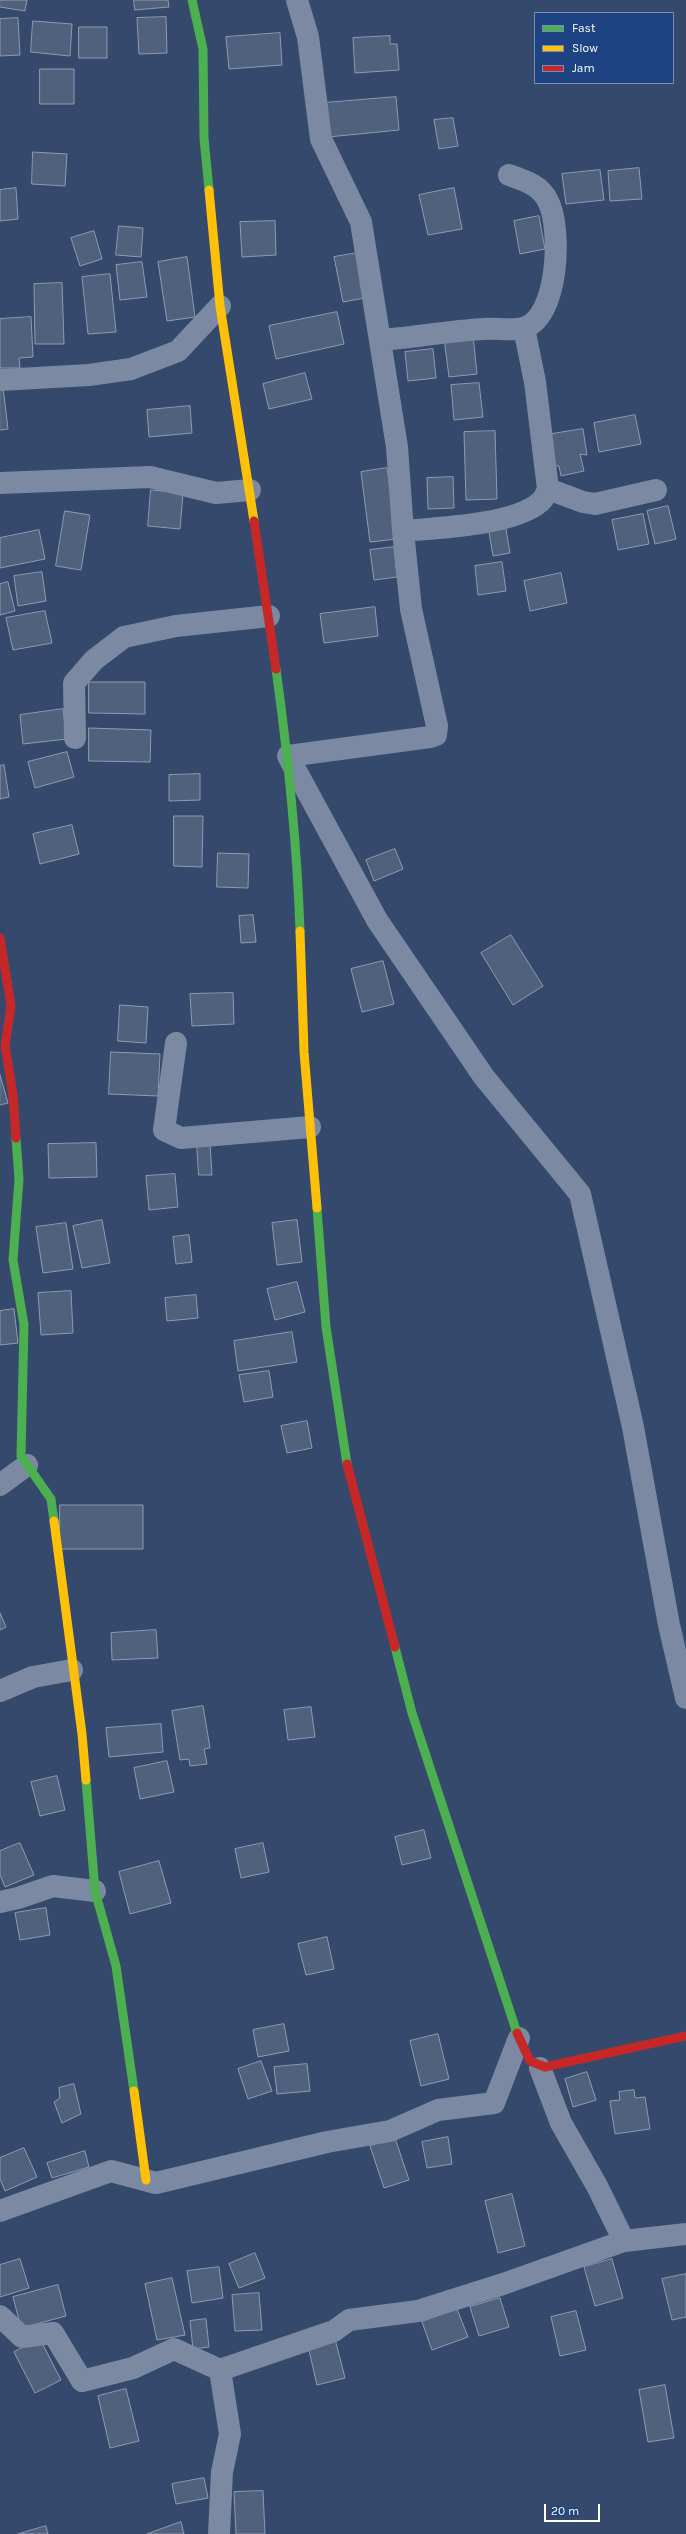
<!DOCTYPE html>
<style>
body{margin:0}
#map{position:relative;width:686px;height:2534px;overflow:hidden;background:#35496c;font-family:Karla,sans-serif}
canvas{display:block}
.legend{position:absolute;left:534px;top:12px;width:140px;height:72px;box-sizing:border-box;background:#1e4383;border:1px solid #788eb5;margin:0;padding:5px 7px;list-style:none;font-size:12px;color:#fff}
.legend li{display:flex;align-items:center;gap:8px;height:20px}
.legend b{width:20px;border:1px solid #788eb5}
.scale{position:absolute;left:544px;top:2504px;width:56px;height:18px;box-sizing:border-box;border:2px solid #fff;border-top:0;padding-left:5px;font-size:12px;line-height:14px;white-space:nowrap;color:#fff;-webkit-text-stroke:3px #1e4383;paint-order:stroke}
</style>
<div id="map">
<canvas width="686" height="2534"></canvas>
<ul class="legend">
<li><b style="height:5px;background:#4caf50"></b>Fast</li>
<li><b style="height:5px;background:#ffc107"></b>Slow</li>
<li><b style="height:5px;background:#c62828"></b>Jam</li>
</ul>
<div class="scale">20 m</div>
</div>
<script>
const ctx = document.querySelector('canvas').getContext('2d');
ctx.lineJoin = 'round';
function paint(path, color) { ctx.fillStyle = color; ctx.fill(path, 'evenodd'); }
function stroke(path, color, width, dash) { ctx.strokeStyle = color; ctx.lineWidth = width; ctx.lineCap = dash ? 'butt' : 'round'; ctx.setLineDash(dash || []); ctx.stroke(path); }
const building = new Path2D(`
 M0 0H27L25 11 0 7Z
 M134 0H168L169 7 135 10Z
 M166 17 167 53 139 54 137 18Z
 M18 18 20 55 0 56V19Z
 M33 21 72 24 70 56 31 52Z
 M79 27H107V58H79Z
 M280 33 282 65 229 69 226 37Z
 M390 36V44H397L399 70 355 73 353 38Z
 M40 69H74V104H40Z
 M396 97 399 130 328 137 324 103Z
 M453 118 458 146 439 149 434 120Z
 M33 152 67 154 65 186 32 184Z
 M639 168 642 199 610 201 608 171Z
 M600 170 604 200 566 204 562 174Z
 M16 188 18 219 0 221V190Z
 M454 188 462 229 428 235 419 195Z
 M539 216 545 249 520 254 514 221Z
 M275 221 276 255 242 257 240 222Z
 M119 226 143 228 141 257 116 255Z
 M94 231 102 259 80 266 71 238Z
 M357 253 365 298 343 302 334 257Z
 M187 257 195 317 167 321 158 262Z
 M142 262 147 297 120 300 116 265Z
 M110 274 116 332 88 334 82 277Z
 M62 283 64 344H35L34 284Z
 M337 312 344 344 276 359 269 326Z
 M31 317 33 357 19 358 20 368H0V319Z
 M473 335 477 374 449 377 444 338Z
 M433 349 436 378 408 381 405 352Z
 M305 373 312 399 269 409 263 384Z
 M479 383 483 417 454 420 451 385Z
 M0 387H3L8 429 0 430Z
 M190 406 192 433 149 437 147 410Z
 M635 415 641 444 599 452 594 423Z
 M583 429 587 455 580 454 584 471 561 476 559 466H552L546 435Z
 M495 431 497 499 466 500 464 432Z
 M387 468 397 539 370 542 361 472Z
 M453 477 454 508 428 509 427 478Z
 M151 490 183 493 180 529 148 526Z
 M668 506 676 539 655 544 647 511Z
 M65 511 90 515 81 570 56 566Z
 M643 514 649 544 618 550 612 520Z
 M506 529 510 553 493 556 489 532Z
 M39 530 45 559 0 568V538Z
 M394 547 397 577 374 580 370 550Z
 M502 562 506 591 478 595 475 566Z
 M42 572 46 601 18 606 14 576Z
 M561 573 567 603 530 611 524 581Z
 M8 582 15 611 0 615V584Z
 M375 607 378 636 324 643 320 614Z
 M45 611 52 643 13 650 6 618Z
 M89 682H145V714L89 713Z
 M63 709 67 739 23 744 20 715Z
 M89 728 151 730 150 762 89 761Z
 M67 752 74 777 35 788 28 762Z
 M4 765 9 797 0 799V766Z
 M200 774V800L169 801V775Z
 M174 816H203L202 867 174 866Z
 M72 825 79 854 40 864 33 834Z
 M395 849 403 869 374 881 366 860Z
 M218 853 249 854 248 888 217 887Z
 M253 915 256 942 241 943 239 916Z
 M511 935 543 986 513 1005 481 953Z
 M383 961 394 1004 362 1012 351 969Z
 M233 993 234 1024 192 1026 190 994Z
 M120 1005 148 1007 146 1043 118 1041Z
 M111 1052 160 1054 158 1096 109 1094Z
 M0 1075 8 1103 0 1105Z
 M96 1143 97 1177 49 1178 48 1144Z
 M197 1144H210L212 1175H199Z
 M175 1174 178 1207 149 1210 146 1176Z
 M102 1220 110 1263 82 1268 73 1226Z
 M297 1220 302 1262 277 1265 272 1223Z
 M66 1223 73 1269 43 1273 36 1227Z
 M189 1235 192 1262 176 1264 173 1237Z
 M297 1282 305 1312 275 1320 267 1289Z
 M71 1291 73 1333 41 1335 38 1293Z
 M196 1295 198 1318 167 1321 165 1298Z
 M14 1309 18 1343 0 1345V1311Z
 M292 1332 297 1362 238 1371 234 1341Z
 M269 1371 273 1397 244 1402 239 1375Z
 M307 1421 312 1448 287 1453 281 1426Z
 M60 1505H143V1549H60Z
 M0 1613 6 1627 0 1630Z
 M156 1630 158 1658 112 1660 111 1633Z
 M203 1706 210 1748 204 1749 207 1764 190 1766 189 1759 180 1760 172 1711Z
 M311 1707 315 1737 288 1740 284 1710Z
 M161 1724 163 1752 109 1757 106 1728Z
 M167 1761 174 1792 140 1799 134 1768Z
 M57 1776 65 1810 40 1816 31 1782Z
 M424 1830 431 1858 402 1865 395 1837Z
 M20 1843 34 1875 5 1887 0 1875V1851Z
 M263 1843 269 1872 241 1878 235 1849Z
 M159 1861 171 1903 130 1914 119 1872Z
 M46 1908 50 1935 20 1940 15 1913Z
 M327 1937 334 1969 306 1975 298 1944Z
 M284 2024 289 2051 258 2057 253 2030Z
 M438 2034 449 2079 421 2086 410 2041Z
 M261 2061 272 2091 248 2099 238 2069Z
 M307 2064 310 2091 277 2094 274 2067Z
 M587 2072 596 2100 573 2107 565 2079Z
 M74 2084 81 2114 62 2123 54 2102 60 2098 59 2088Z
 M634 2090 635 2098 645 2097 650 2129 615 2134 610 2101 620 2100 619 2092Z
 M448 2137 452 2164 427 2168 422 2142Z
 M395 2138 409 2180 384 2188 370 2146Z
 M24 2148 37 2177 5 2191 0 2179V2158Z
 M85 2151 89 2167 52 2178 47 2163Z
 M512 2194 525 2246 498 2253 485 2201Z
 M255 2253 265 2278 239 2288 229 2264Z
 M20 2259 29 2288 0 2297V2265Z
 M612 2259 623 2298 595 2306 584 2267Z
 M219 2267 223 2298 192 2303 187 2271Z
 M686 2274V2317L672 2320 662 2279Z
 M172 2278 185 2335 157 2340 145 2284Z
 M58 2285 66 2316 21 2328 13 2297Z
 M259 2293 262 2330 235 2331 232 2295Z
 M500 2298 509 2327 479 2336 470 2307Z
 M457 2309 468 2337 432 2350 422 2322Z
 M576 2311 586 2350 560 2356 551 2317Z
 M206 2319 209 2347 193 2349 190 2321Z
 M40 2339 61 2380 35 2393 14 2352Z
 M335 2339 345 2378 317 2385 308 2346Z
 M665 2385 674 2438 648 2442 639 2390Z
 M126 2389 139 2441 110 2448 98 2396Z
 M204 2478 208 2498 176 2504 172 2484Z
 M263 2491 265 2534H236L234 2492Z
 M181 2522 184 2534H147Z
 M46 2526 48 2534H18Z`);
paint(building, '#50617d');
stroke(building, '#8f9bb0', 1);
stroke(new Path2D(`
 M297 0 308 37 321 139 361 222 397 447 403 531 411 609 437 726 436 735 430 737 288 756 377 920 484 1077 580 1194 633 1427 669 1625 686 1698
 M381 340C415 337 450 331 484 329 496 328 511 331 523 328 559 319 562 228 548 201 540 185 526 181 509 175
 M0 380 89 375 131 369 178 351 220 306
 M0 483 150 477 216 493 250 490
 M548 489 583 502 595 504 656 490
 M403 531C437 528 515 525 540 502 544 500 546 493 548 489L535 382 524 328
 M75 738 74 683 94 660 124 637 176 626 269 616
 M176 1043 164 1130 181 1138 310 1127
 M0 1485 27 1465
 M0 1691 33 1677 72 1670
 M0 1902 18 1898 53 1886 95 1891
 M540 2068 561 2123 597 2186 624 2241
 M0 2211 111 2171 156 2183 327 2142 390 2131 438 2110 494 2103 519 2038
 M0 2316 22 2337 53 2333 82 2381 133 2368 174 2349 220 2370
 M219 2534 222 2472 230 2434 220 2370 334 2331 349 2320 418 2311 503 2284 624 2241 686 2234`), '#7b8aa2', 22);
stroke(new Path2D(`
 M192 0 203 49 204 138 209 190
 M276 669C288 756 297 843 300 931
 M16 1138 19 1179 13 1260 24 1325 21 1456 51 1499 54 1521
 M317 1208 326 1327 347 1464
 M395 1647 412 1713 517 2033
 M86 1780 95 1891 116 1966 134 2091`), '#4caf50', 9);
stroke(new Path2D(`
 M209 190 220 306 254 521
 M300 931 304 1052 317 1208
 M54 1521 82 1734 86 1780
 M134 2091 146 2180`), '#ffc107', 9);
stroke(new Path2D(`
 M254 521 276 669
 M0 938 11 1006 5 1046 13 1095 16 1138
 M347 1464 395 1647
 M517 2033 530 2061 545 2067 686 2036`), '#c62828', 9);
</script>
